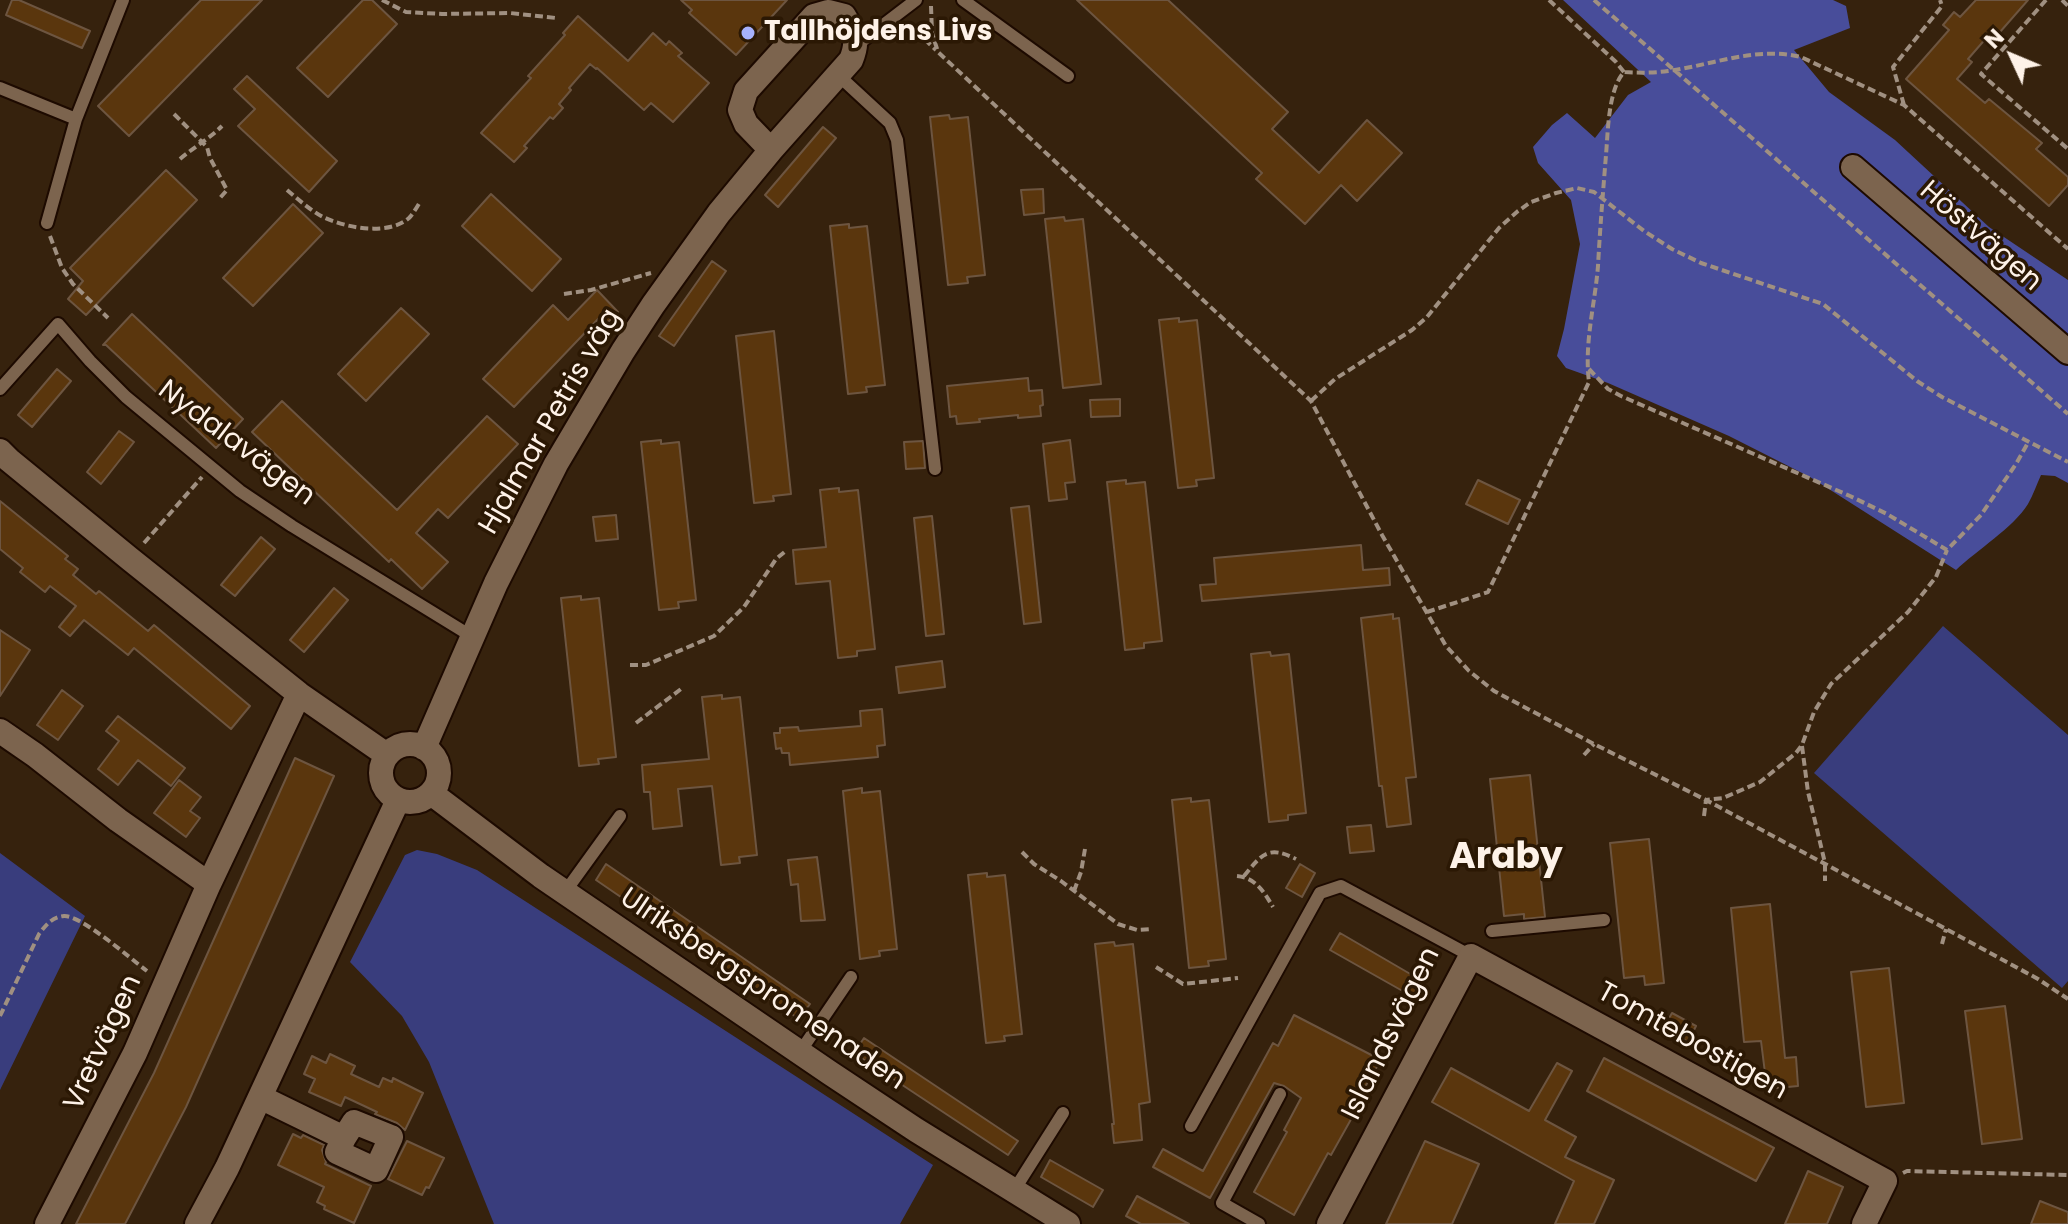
<!DOCTYPE html>
<meta charset="utf-8">
<style>
body{margin:0}
#map{position:relative;width:2068px;height:1224px;overflow:hidden;background:#36220d;font-family:Poppins,sans-serif}
canvas{display:block}
.north{position:absolute;left:1972px;top:16px;width:80px;height:80px;-webkit-text-stroke:6px #2b1804;paint-order:stroke;rotate:314deg;font-size:22px;font-weight:700;line-height:32px;text-align:center;color:#fef2e8}
.north::after{content:'';display:block;margin:auto;width:28px;height:36px;background:#fef2e8;clip-path:polygon(50% 0,100% 100%,50% 72%,0 100%)}
</style>
<div id="map">
<canvas width="2068" height="1224"></canvas>
<div class="north">N</div>
</div>
<script>
const ctx = document.querySelector('canvas').getContext('2d');
ctx.lineJoin = 'round';
function paint(path, color) { ctx.fillStyle = color; ctx.fill(path, 'evenodd'); }
function stroke(path, color, width, dash) { ctx.strokeStyle = color; ctx.lineWidth = width; ctx.lineCap = dash ? 'butt' : 'round'; ctx.setLineDash(dash || []); ctx.stroke(path); }
function drawText(font, color, halo, rows, align = 'center') {
  ctx.font = font + ' Poppins,sans-serif'; ctx.lineWidth = 7; ctx.setLineDash([]); ctx.textBaseline = 'middle'; ctx.strokeStyle = halo; ctx.fillStyle = color; for (const [text, x, y, turn = 0] of rows) {
    ctx.save(); ctx.translate(x, y); ctx.rotate((+turn || 0) * Math.PI / 180); ctx.textAlign = isNaN(turn) ? turn : align; if (halo) ctx.strokeText(text, 0, 0); ctx.fillText(text, 0, 0); ctx.restore();
  }
}
paint(new Path2D(`
 M1943 626 2068 735V981L2062 988 1814 773Z
 M417 850 437 854 477 870 933 1165 900 1224H494L429 1062 402 1016 350 962 405 855Z
 M0 853 85 916 0 1090Z`), '#393d7d');
paint(new Path2D(`
 M1563 0H1833L1846 6 1850 28 1794 50 1829 92 1895 140 1989 227 2068 280V483L2055 476 2041 475C2037 484 2033 495 2028 504 2013 528 1977 550 1956 570L1810 477 1729 436 1608 383 1566 368 1557 356 1564 329 1580 244 1571 200 1538 163 1533 147 1552 125 1567 113 1595 138 1628 95 1651 82Z`), '#484d9a');
const building = new Path2D(`
 M12 0H19L90 31 82 48 6 15Z
 M201 0H262L129 136 98 106Z
 M363 0H372L397 24 328 97 297 68Z
 M681 0H787L736 55 689 13 692 10Z
 M1077 0H1168L1288 112 1272 129 1319 173 1367 120 1402 153 1357 201 1341 185 1305 224 1256 179 1262 173Z
 M1976 0H2028L1993 40 1988 36 1968 59 1972 62 1957 79 1985 103 1989 99 2042 143 2036 149 2068 177V185L2049 206 1906 79 1949 30 1943 25 1954 12 1960 17Z
 M578 16 628 61 653 33 666 45 669 41 682 53 678 56 709 83 673 122 651 103 644 110 597 68 596 69 590 64 569 88 571 90 559 104 563 108 553 119 550 117 524 146 527 148 514 162 481 133 531 78 528 76 565 35 563 33Z
 M247 76 337 161 309 192 238 126 255 109 234 89Z
 M949 115 950 119 968 117 985 275 967 277 968 283 948 285 930 117Z
 M823 127 836 138 778 207 765 195Z
 M166 170 197 200 86 315 68 299 83 281 70 268Z
 M1043 189 1044 213 1024 215 1021 190Z
 M491 194 561 259 532 291 462 226Z
 M293 204 323 233 253 306 223 278Z
 M1064 217 1065 221 1083 219 1101 384 1063 388 1045 219Z
 M849 224V228L867 226 885 385 866 387 867 392 848 394 830 226Z
 M712 261 726 271 674 346 659 336Z
 M597 290 618 312 606 324 599 318 514 407 483 379 553 305 568 320Z
 M401 308 429 334 366 401 338 374Z
 M132 314 243 419 216 448 106 345H103Z
 M1179 318V322L1197 320 1214 478 1196 480 1197 486 1178 488 1159 320Z
 M774 331 791 494 773 496 774 501 754 503 736 336Z
 M57 369 71 381 32 427 18 415Z
 M1028 378 1029 391 1042 390 1043 405 1040 406 1041 416 1018 418V415L979 419 980 422 957 424 956 416 950 417 947 386Z
 M1120 399V416L1091 417 1090 400Z
 M282 401 397 510 487 416 518 444 448 518 438 509 416 533 448 562 422 589 391 559 389 562 252 432Z
 M119 431 134 442 101 484 87 472Z
 M661 440V444L679 442 696 600 678 602 679 608 659 610 641 442Z
 M1070 440 1075 482 1065 483 1067 499 1049 501 1043 444Z
 M923 441 925 468 906 469 904 442Z
 M1126 480V484L1145 482 1162 641 1144 643V648L1125 650 1107 482Z
 M1478 480 1520 500 1508 524 1466 504Z
 M839 488V492L858 490 875 649 857 651V656L838 658 830 581 796 584 793 550 826 547 820 490Z
 M0 501 68 556 65 559 78 569 73 575 96 594 99 591 148 631 154 625 250 706 231 729 134 648 128 655 84 620 70 636 59 627 76 606 50 586 45 592 20 572 23 568 0 549Z
 M1029 506 1041 622 1024 624 1011 508Z
 M616 515 618 539 596 541 593 517Z
 M932 516 944 634 926 636 914 518Z
 M261 537 275 549 235 596 221 585Z
 M1361 545 1363 570 1389 568 1390 585 1202 601 1200 585 1216 584 1214 558Z
 M334 588 348 600 304 652 290 640Z
 M581 596V600L599 598 616 757 598 759 599 764 579 766 561 598Z
 M1393 614V619L1399 618 1416 777 1406 778 1411 824 1387 827 1382 786H1379L1361 618Z
 M0 630 30 650 0 696Z
 M1270 652 1271 656 1289 654 1306 813 1288 815V820L1269 822 1251 654Z
 M942 661 945 687 899 693 896 667Z
 M62 690 83 706 58 740 37 725Z
 M722 695V699L740 697 757 855 739 857 740 863 721 865 712 786 678 789 682 826 653 829 650 792H644L642 765 709 759 702 697Z
 M882 709 885 745 877 746 878 757 790 765 789 753H782L781 748 776 749 774 733H780V728L798 727 799 731 861 726 860 711Z
 M118 716 185 768 171 786 138 760 118 785 98 769 119 741 106 731Z
 M295 758 334 776 186 1107 125 1224H76L154 1073Z
 M1530 775 1545 917 1524 919V914L1504 916 1490 779Z
 M179 780 201 797 190 811 200 818 186 837 154 813Z
 M862 788V793L880 791 897 949 879 951 880 956 860 959 843 791Z
 M1191 798V802L1209 800 1226 959 1208 961 1209 966 1189 968 1172 800Z
 M1371 825 1374 851 1350 853 1347 827Z
 M1649 839 1664 983 1645 985 1644 976 1624 978 1610 843Z
 M817 857 825 920 801 921 798 884 791 885 788 860Z
 M606 864 810 1004 799 1019 596 880Z
 M1300 864 1315 873 1302 897 1286 888Z
 M987 873V877L1005 875 1022 1034 1004 1036 1005 1041 986 1043 968 875Z
 M1770 904 1785 1058 1796 1057 1798 1086 1767 1089 1761 1041 1744 1042 1731 908Z
 M1340 933 1424 982 1415 998 1330 950Z
 M1114 942 1115 946 1133 944 1150 1102 1139 1104 1142 1140 1114 1143 1112 1124H1114L1095 944Z
 M1889 968 1904 1103 1866 1107 1851 972Z
 M2005 1006 2022 1139 1982 1144 1965 1011Z
 M1672 1013 1696 1026 1688 1042 1663 1029Z
 M1294 1015 1381 1060 1350 1112 1354 1114 1331 1155 1328 1153 1294 1215 1254 1192 1287 1132 1284 1130 1301 1098 1284 1086 1274 1083 1210 1198 1153 1167 1163 1149 1203 1171 1273 1043 1278 1046Z
 M864 1038 1018 1141 1008 1155 854 1053Z
 M330 1054 355 1066 351 1074 379 1087 383 1078 392 1082 393 1078 423 1093 405 1130 397 1123 375 1114 377 1112 345 1097 341 1106 309 1092 315 1079 304 1074 312 1056 326 1063Z
 M1604 1058 1774 1148 1756 1181 1587 1091Z
 M1557 1063 1572 1071 1545 1120 1576 1137 1565 1157 1614 1180 1594 1224H1555L1574 1181 1432 1102 1451 1068 1529 1111Z
 M293 1134 301 1138 303 1135 324 1145 322 1150 326 1162 325 1164 371 1186 354 1223 324 1209 325 1206 317 1202 324 1187 278 1165Z
 M407 1141 444 1158 429 1188 426 1187 422 1195 388 1179Z
 M1425 1141 1479 1164 1452 1224H1386Z
 M1050 1160 1103 1190 1093 1207 1041 1177Z
 M1808 1171 1843 1187 1827 1224H1785Z
 M1137 1196 1189 1224H1141L1126 1216Z
 M2040 1201 2068 1212V1224H2031Z`);
paint(building, '#5a360d');
stroke(building, '#6d5540', 2);
const service = new Path2D(`
 M963 0 1068 76
 M857 45 916 0
 M838 75 890 123 897 140 935 469
 M0 88 76 119
 M47 223 76 119 123 0
 M0 389 58 324 90 361 126 397 240 491 292 526 471 636
 M565 892 620 816
 M1492 931 1604 920
 M800 1052 851 977
 M1191 1126 1320 893 1341 886 1471 956
 M1013 1192 1063 1113
 M1259 1224 1222 1203 1280 1094`);
const minor = new Path2D(`
 M1853 167 2068 352
 M0 451 9 460 130 559 299 694 387 755
 M0 731 35 755 118 820 209 884
 M381 773a29 29 0 1 1 58 0a29 29 0 1 1-58 0Z
 M424 748 496 583 556 464 623 351 653 305 719 213 771 150 851 60C859 41 855 34 844 16L828 12 814 16 746 91 740 110 746 124 771 150
 M431 793 541 876 830 1073 916 1130 1068 1224
 M260 1097 344 1138 337 1152 376 1170 391 1137 354 1122 344 1138
 M47 1224 135 1053 209 884 299 694
 M197 1224 227 1168 398 800
 M1329 1224 1471 956 1885 1181 1864 1224`);
stroke(service, '#1d0a00', 16);
stroke(minor, '#1d0a00', 28);
stroke(new Path2D(`
 M382 0 406 12 442 14 510 13 556 18
 M1549 0 1616 62 1624 72
 M1594 0 2068 414
 M2046 0 1981 74 2068 149
 M2062 0 2068 6
 M931 6 932 33 938 52 1311 401 1382 535 1446 646 1469 671 1494 691 1594 744 1706 800 1946 929 2038 979 2068 999
 M907 23 936 50
 M1904 105 1893 67 1942 6 1940 0
 M174 114 207 147 210 158 227 190 220 198
 M180 159C194 147 209 139 222 126
 M287 190C299 200 310 210 323 217 346 228 388 236 409 218 413 214 417 207 420 202
 M50 236 62 268 73 284 108 318
 M564 294 591 290 651 273
 M1589 369 1608 389 1621 396 1850 496 1887 514 1947 550 1981 515 2016 464 2029 441
 M1311 401 1335 379 1412 330 1427 317 1499 228 1518 211 1531 202 1556 193 1577 188 1594 192 1644 231 1672 249 1701 263 1823 304 1917 381 1942 397 2068 462
 M144 543 202 477
 M1427 612 1488 592 1589 382C1584 343 1595 304 1598 266 1600 229 1603 192 1606 155 1608 132 1608 90 1624 72 1639 73 1654 73 1668 71 1712 65 1757 46 1801 57L1904 105 2068 249
 M630 665H646L714 636 744 607 776 559 787 550
 M636 723 681 689
 M1802 746 1808 792 1825 863V881
 M1584 755 1594 744
 M1704 816 1706 800 1723 798 1760 782 1796 753 1802 745 1814 712 1831 684 1908 612 1936 577 1947 550
 M1022 852 1034 864 1061 881 1118 924 1137 930 1152 929
 M1237 876C1256 878 1264 892 1273 907
 M1244 876C1262 854 1268 845 1296 859
 M1074 891 1081 872 1085 849
 M1942 944 1946 929
 M1156 967 1183 984 1238 978
 M0 1016 39 934C46 925 52 917 64 916 81 915 131 959 147 971
 M1903 1173 1907 1171 2068 1175`), '#a09081', 4, [8, 4]);
stroke(service, '#7c644e', 12);
stroke(minor, '#7c644e', 24);
for (const [x, y, r, color] of [
 [748,33,8,"#a6b1fc"]
]) { const dot = new Path2D(); dot.arc(x, y, r, 0, 2 * Math.PI); ctx.fillStyle = color; ctx.fill(dot); stroke(dot, '#2b1804', 3); }
drawText('bold 28px', '#fef2e8', '#2b1804', [
 ["Tallhöjdens Livs",764,33]
], 'left');
drawText('28px', '#fef2e8', '#2b1804', [
 ["Höstvägen",1980,237,41],
 ["Hjalmar Petris väg",551,422,-60],
 ["Nydalavägen",236,444,37],
 ["Ulriksbergspromenaden",762,990,34],
 ["Islandsvägen",1392,1034,-64],
 ["Tomtebostigen",1692,1042,29],
 ["Vretvägen",104,1043,-65]
]);
drawText('bold 36px', '#fef2e8', '#2b1804', [
 ["Araby",1506,859]
]);
</script>
